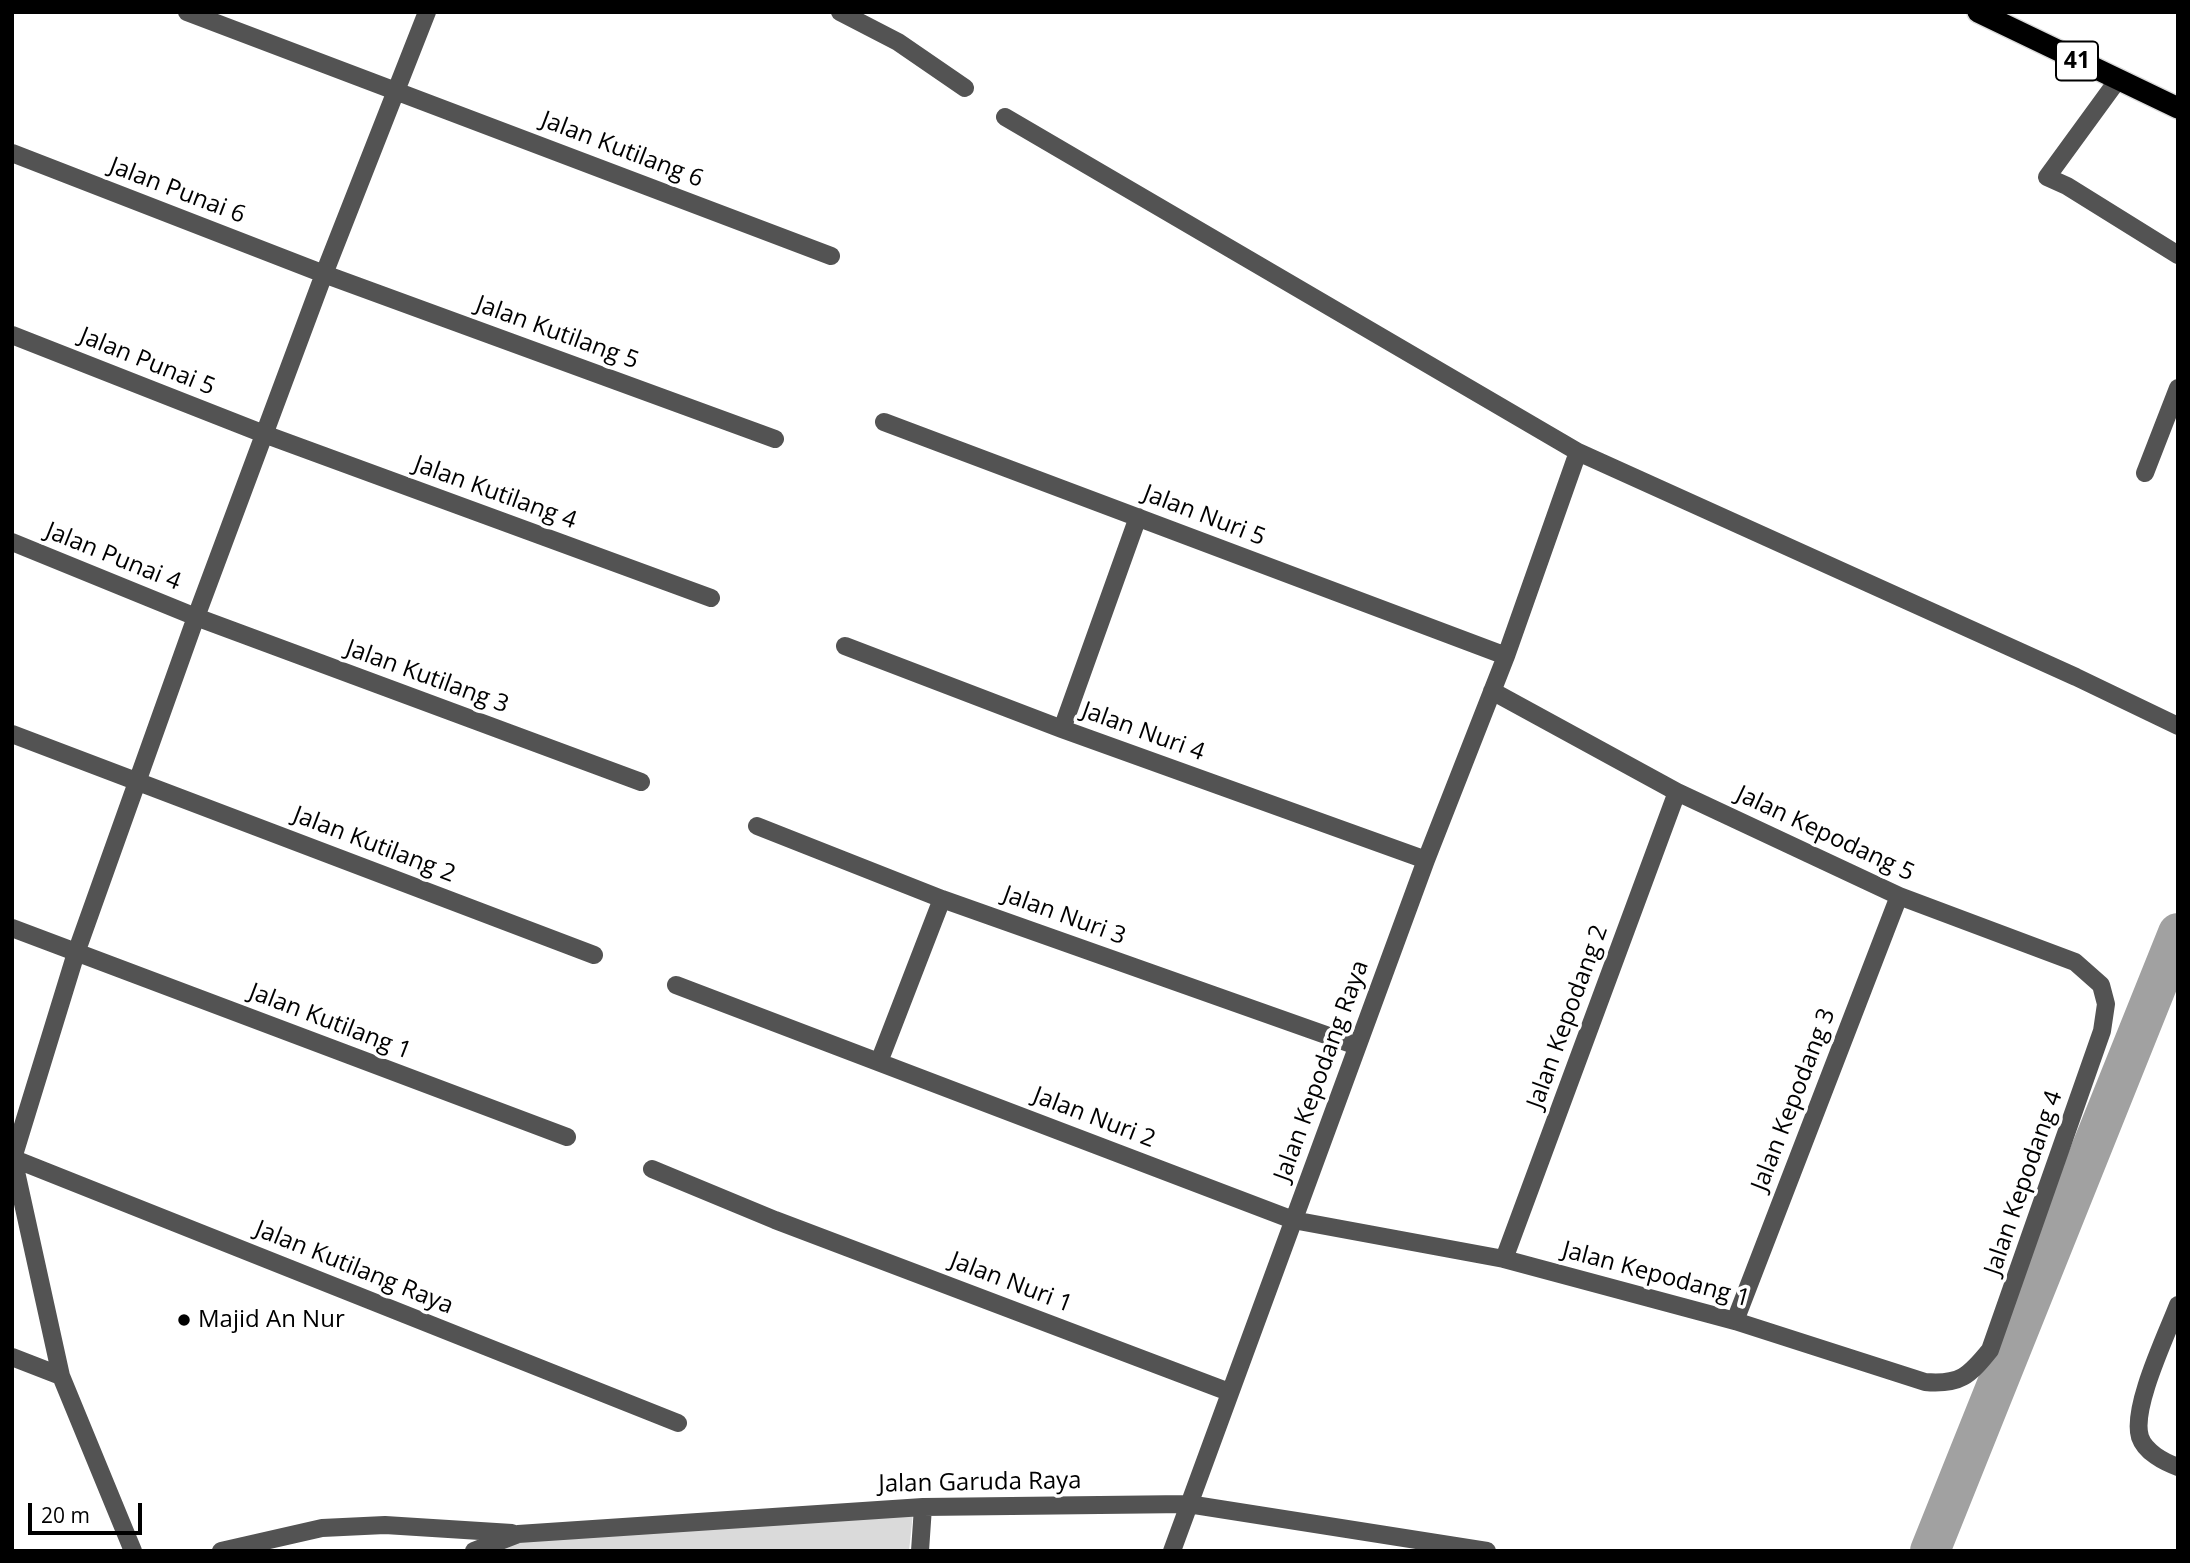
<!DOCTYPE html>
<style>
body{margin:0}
#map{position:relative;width:2190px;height:1563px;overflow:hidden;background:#fff;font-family:"Open Sans",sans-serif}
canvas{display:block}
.frame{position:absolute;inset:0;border:14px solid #000;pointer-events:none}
.scale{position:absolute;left:28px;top:1503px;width:114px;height:32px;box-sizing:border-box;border:4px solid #000;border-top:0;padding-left:9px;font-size:21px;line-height:24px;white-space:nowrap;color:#000;-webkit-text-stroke:5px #fff;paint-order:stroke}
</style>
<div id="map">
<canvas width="2190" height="1563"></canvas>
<div class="frame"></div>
<div class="scale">20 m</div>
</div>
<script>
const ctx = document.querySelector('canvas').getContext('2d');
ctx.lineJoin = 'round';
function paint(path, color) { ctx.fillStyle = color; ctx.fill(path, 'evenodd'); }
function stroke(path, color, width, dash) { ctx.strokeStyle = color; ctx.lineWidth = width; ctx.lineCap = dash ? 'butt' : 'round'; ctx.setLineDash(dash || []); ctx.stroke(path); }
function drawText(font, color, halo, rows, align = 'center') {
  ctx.font = font + ' "Open Sans",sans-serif'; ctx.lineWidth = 7; ctx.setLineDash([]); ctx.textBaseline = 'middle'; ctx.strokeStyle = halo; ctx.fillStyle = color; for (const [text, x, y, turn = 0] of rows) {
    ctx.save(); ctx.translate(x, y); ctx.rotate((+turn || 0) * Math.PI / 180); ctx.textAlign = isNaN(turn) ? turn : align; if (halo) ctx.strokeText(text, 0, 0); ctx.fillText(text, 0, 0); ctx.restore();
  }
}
paint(new Path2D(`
 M913 1514 909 1551H472L518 1535Z`), '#dadada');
stroke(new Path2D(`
 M1930 1551 2178 933`), '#a1a1a1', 40);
const highway = new Path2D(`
 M1978 12 2178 108`);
stroke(highway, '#dbdbdb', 24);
stroke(new Path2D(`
 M187 12 831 256
 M840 12 898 42 965 88
 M2117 81 2047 177 2067 186 2178 255
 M1005 117 1578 452 1506 656 1426 860 1172 1551
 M12 153 324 274 775 439
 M12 335 264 434 711 598
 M884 422 1506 656
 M1578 452 2076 677 2178 726
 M2145 473 2178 388
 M12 542 196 617 641 782
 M845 646 1062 729 1426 860
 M1062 729 1138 517
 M12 734 594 955
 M757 826 942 899 1357 1046
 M12 928 567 1137
 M676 985 1293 1220 1504 1259 1735 1321 1925 1382C1960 1385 1969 1376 1990 1350L2102 1031 2106 1004 2101 985 2075 962 1899 896 1677 792 1492 691
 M879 1062 942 899
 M12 1158 678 1423
 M652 1169 775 1220 1229 1392
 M1504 1259 1677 792
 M2178 1305C2167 1334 2131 1408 2140 1437 2145 1452 2164 1462 2178 1467
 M1735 1321 1899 896
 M12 1357 61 1376
 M133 1551 61 1376 13 1158 76 953 196 617 324 274 427 12
 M221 1551 322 1528 385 1525 512 1533
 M474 1551 518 1534 923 1507 1188 1504 1487 1551
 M920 1551 923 1507`), '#535353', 18);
stroke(highway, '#000', 21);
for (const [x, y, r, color] of [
 [184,1320,7,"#000"]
]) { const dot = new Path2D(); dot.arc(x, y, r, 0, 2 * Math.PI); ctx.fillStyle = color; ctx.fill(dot); stroke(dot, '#fff', 2.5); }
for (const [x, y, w] of [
 [2077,61,42]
]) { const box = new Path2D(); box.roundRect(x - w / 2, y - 19.5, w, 39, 5); ctx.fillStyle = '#fff'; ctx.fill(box); stroke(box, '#000', 2); }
drawText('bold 23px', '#000', null, [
 ["41",2077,61]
]);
drawText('24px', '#000', '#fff', [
 ["Jalan Kutilang 6",622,150,21],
 ["Jalan Punai 6",177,191,21],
 ["Jalan Kutilang 5",557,333,20],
 ["Jalan Punai 5",147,362,22],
 ["Jalan Kutilang 4",495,493,20],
 ["Jalan Nuri 5",1204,516,21],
 ["Jalan Punai 4",113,557,22],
 ["Jalan Kutilang 3",427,677,20],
 ["Jalan Nuri 4",1143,732,20],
 ["Jalan Kepodang 5",1825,834,25],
 ["Jalan Kutilang 2",374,845,21],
 ["Jalan Nuri 3",1064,916,20],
 ["Jalan Kepodang 2",1568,1017,-70],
 ["Jalan Kutilang 1",330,1022,21],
 ["Jalan Kepodang Raya",1322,1071,-70],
 ["Jalan Kepodang 3",1794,1100,-69],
 ["Jalan Nuri 2",1094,1118,21],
 ["Jalan Kepodang 4",2024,1183,-71],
 ["Jalan Kutilang Raya",354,1268,22],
 ["Jalan Kepodang 1",1656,1275,15],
 ["Jalan Nuri 1",1011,1283,21],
 ["Jalan Garuda Raya",980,1483,-1]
]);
drawText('24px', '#000', '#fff', [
 ["Majid An Nur",198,1320]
], 'left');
</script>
